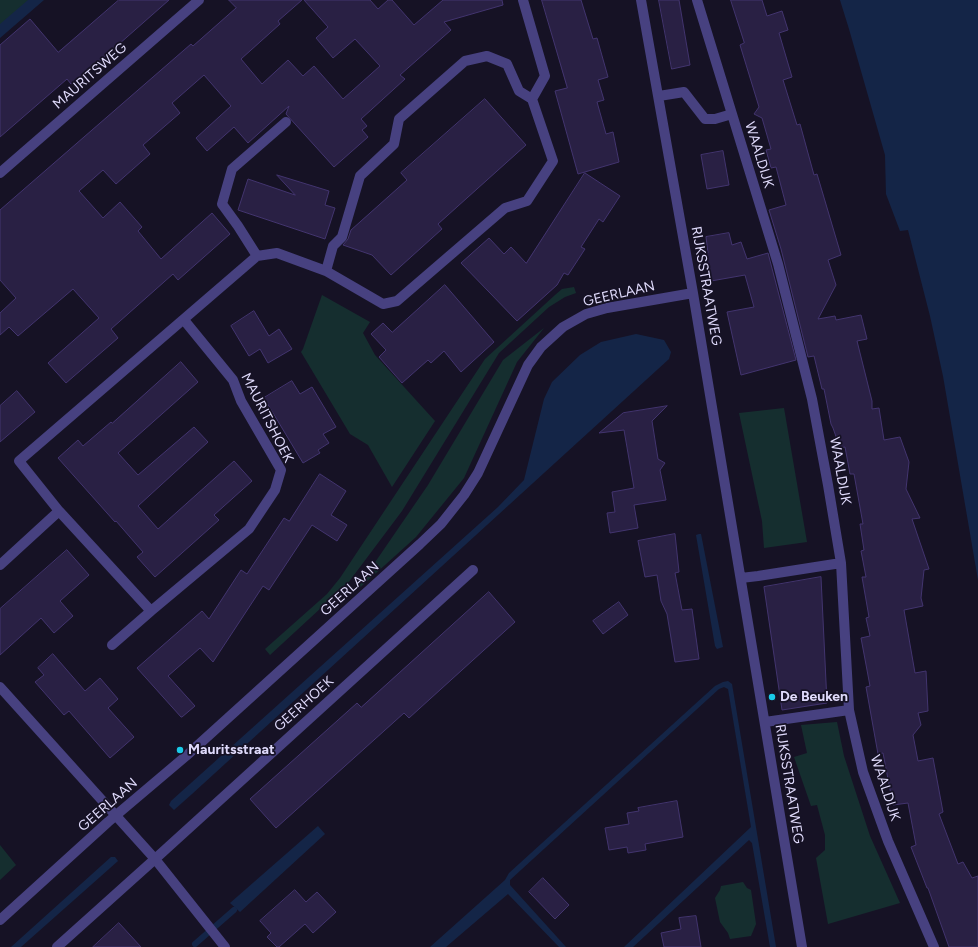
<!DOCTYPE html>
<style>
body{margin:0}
canvas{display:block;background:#161225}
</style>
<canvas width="978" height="947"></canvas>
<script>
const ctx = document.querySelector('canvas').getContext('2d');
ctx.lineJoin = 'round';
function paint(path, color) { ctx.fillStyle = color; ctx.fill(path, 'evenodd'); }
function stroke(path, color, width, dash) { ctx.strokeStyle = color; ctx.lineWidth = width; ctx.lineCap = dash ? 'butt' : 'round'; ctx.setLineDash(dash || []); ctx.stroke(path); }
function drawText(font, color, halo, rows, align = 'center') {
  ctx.font = font + ' Figtree,sans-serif'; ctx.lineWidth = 3.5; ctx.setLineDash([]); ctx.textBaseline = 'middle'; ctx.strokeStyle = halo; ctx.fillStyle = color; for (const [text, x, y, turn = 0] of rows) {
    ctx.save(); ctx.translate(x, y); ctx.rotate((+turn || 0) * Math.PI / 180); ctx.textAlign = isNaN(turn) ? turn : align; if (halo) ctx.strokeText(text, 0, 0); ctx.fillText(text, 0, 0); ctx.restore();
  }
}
paint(new Path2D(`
 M0 0H34L0 30Z
 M574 287 576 293 565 297 549 307 499 353 402 511 348 583 270 655 265 649 327 594 340 578 485 359 555 295 562 289Z
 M322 295 370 322 363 333 375 355 435 421 392 487 368 445 350 434 301 352 303 349Z
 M544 328 517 362 464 478 416 537 354 593 428 485 503 360Z
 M784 408 807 542 764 548 762 521 739 413Z
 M837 722 844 756 870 836 900 903 828 924 816 858 825 850V835L817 805 811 806 794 757 807 753 801 725Z
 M0 845 16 865 0 880Z
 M743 882 747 888 751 890 756 924 751 936 730 939 728 933 720 922 715 898 720 890 721 886Z`), '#152e2f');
paint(new Path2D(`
 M28 0H44L0 38V24Z
 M840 0H978V580L943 376 930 316 908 230 900 231 886 194 885 155 849 29Z
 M636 334 664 340 671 352 669 359 192 794 174 810 169 805 171 801 498 507 524 480 544 399 552 382 580 355 601 342Z
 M699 534H701L723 647 717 649 715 646 696 535Z
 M728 681 732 684 776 947H770L752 843 749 840 633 947H624L751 827 728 689 724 687 719 689 510 880V885L566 947H559L508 894 446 947H430L505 880 509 873 715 686 723 682Z
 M318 826 325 834 240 912 230 903Z
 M111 857H115L118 861 21 947H11Z`), '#142547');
stroke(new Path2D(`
 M195 944 234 910`), '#142547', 6);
const building = new Path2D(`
 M119 0H169L85 74 71 84 67 79 0 137V45L30 19 58 52Z
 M229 0H302L278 21 280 24 241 59 262 84 288 60 303 76 314 66 343 99 380 66 355 39 333 58 316 38 328 27 304 0H370L378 9 388 0H392L414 25 443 0H502L503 5 444 22 451 30 400 75 405 79 361 119 367 126 362 130 368 137 334 167 286 114 289 106 248 143 234 127 207 151 196 138 231 106 204 75 172 103 180 113 143 145 150 154 116 184 103 170 79 191 103 218 120 202 142 227 138 231 161 259 212 213 230 234 178 280 173 274 111 329 118 338 66 383 48 363 99 318 73 289 18 336 9 327 0 335V313L16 298 0 280V210L191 44 193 46 236 8Z
 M542 0H581L593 39 597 38 608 77 598 80 604 100 597 102 606 134 613 132 619 162 578 174 555 91 567 88Z
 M659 0H679L690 65 672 69Z
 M731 0H762L767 16 782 11 788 30 779 33 792 77 783 80 797 125 800 124 814 175 817 174 841 255 828 260 836 285 818 319 835 316 836 320 861 315 867 339 857 341 872 401V409L879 408 884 440 900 437 909 462 906 489 920 518 912 519 929 569 924 570 921 598 923 606 904 610 915 673 926 671 928 711 918 713 921 725 913 735 918 761 933 758 943 812 939 814 958 864 963 862 972 878 978 876V947H949L928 888H927L911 847 916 845 908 803 893 805 883 753 878 754 866 687 870 686 861 638 870 636 866 618 869 617 862 577H866L861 551 864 550 860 524H863L854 474H850L845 447 840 448 833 428 831 424 824 389H822L814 356 808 357 781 249 769 210 786 205 776 167 771 168 766 150 771 149 762 118 754 114 759 107 740 45 744 43Z
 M485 99 526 145 438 224 442 229 391 275 372 255 343 245 348 239 351 230 407 180 401 173Z
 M723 151 729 185 707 189 701 155Z
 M585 173 620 196 603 222 599 219 581 247 585 249 568 275 564 273 557 285 517 321 461 263 489 238 504 254 511 247 526 263Z
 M277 175 329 191 325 205 335 208 325 239 238 210 248 179 295 195Z
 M729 233 732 245 741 242 747 259 768 253 796 360 741 375 727 312 754 307 745 275 711 281 706 253H708L706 237Z
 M445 285 494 342 461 372 444 351 431 363 428 360 402 383 379 357 386 350 371 334 383 323 392 332Z
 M254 311 269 336 279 329 292 349 268 363 260 349 249 356 231 326Z
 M181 362 198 382 118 453 138 475 194 427 208 442 138 506 158 529 234 461 252 481 214 515 219 520 155 577 137 557 143 552 116 521 115 522 58 458 78 440 83 446 111 422 112 423Z
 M292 381 300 394 312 387 336 427 323 434 329 443 318 450 320 453 303 463 264 398Z
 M17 391 35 412 0 442V406Z
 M667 406 652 421 658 459 665 463 660 470 666 500 634 505 638 528 610 533 607 513 615 512 612 492 634 488 624 430 599 433 623 413Z
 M320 474 346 491 331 515 347 525 337 541 312 525 269 590 263 586 213 662 200 648 168 676 195 706 182 717H181L137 668 202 611 209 619 241 570 247 574 284 518 289 521Z
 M675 534 679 572 675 573 682 610 692 609 699 659 675 662 667 614 661 601 657 575 645 577 638 541Z
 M67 550 89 575 60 601 73 616 54 633 41 618 0 655V609Z
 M821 577 827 703 782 710 764 587Z
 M489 592 515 622 409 718 404 713 276 828 250 799 357 703 361 707Z
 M619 602 628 615 603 634 593 621Z
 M53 654 85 691 100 678 118 699 108 708 134 737 110 758 69 711 64 715 35 682 44 675 38 668Z
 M677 801 683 837 645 844 646 850 628 853 627 847 609 850 605 828 629 824 627 813 639 811 638 808Z
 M543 878 569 905 555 919 529 892Z
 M295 890 306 902 317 892 336 912 313 933 305 924 279 947H277L267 937 271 933 260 921Z
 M696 916 701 947H664L661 933 681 929 679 918Z
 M119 923 141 947H93Z`);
paint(building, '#292044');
stroke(building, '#42346e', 1);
stroke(new Path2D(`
 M523 0 545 76 532 99
 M641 0 693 293 802 947
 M697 0 778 264 812 399 828 485 841 563 849 710 863 772 888 841 934 947
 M659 96 684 92 705 119H715L732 114
 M0 173 199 0
 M257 256 238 226 222 204 232 169 286 122
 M59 511 151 611 249 529 275 490 281 470 241 401 233 380 184 320
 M0 565 59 511 19 461 257 256 277 253 326 271 383 304 397 301 505 208 527 201 553 161 532 99 519 91 507 64 487 56 465 61 399 119 394 144 360 176 342 237 333 246 326 271
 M741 578 758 576 841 563
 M112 645 151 611
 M0 687 155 859 225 947
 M765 722 849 710
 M0 920 108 822 186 756 420 544 441 524 464 495 478 473 528 365 541 347 563 327 586 314 607 308 693 293
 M57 947 155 859 473 570`), '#474180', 10);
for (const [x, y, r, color] of [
 [772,697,4,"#19cae8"],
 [180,750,4,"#19cae8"]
]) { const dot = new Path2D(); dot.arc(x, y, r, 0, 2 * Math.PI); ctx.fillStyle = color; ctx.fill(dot); stroke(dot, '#161225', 1.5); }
drawText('14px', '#dfdafb', '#161225', [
 ["MAURITSWEG",90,76,-41],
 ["WAALDIJK",759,155,73],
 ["RIJKSSTRAATWEG",706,286,80],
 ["GEERLAAN",619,294,-13],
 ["MAURITSHOEK",267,418,63],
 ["WAALDIJK",840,471,80],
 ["GEERLAAN",350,589,-42],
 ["GEERHOEK",304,704,-42],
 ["RIJKSSTRAATWEG",789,784,81],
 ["WAALDIJK",885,788,72],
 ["GEERLAAN",108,805,-41]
]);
drawText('bold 14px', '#dfdafb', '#161225', [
 ["De Beuken",780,697],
 ["Mauritsstraat",188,750]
], 'left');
</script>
